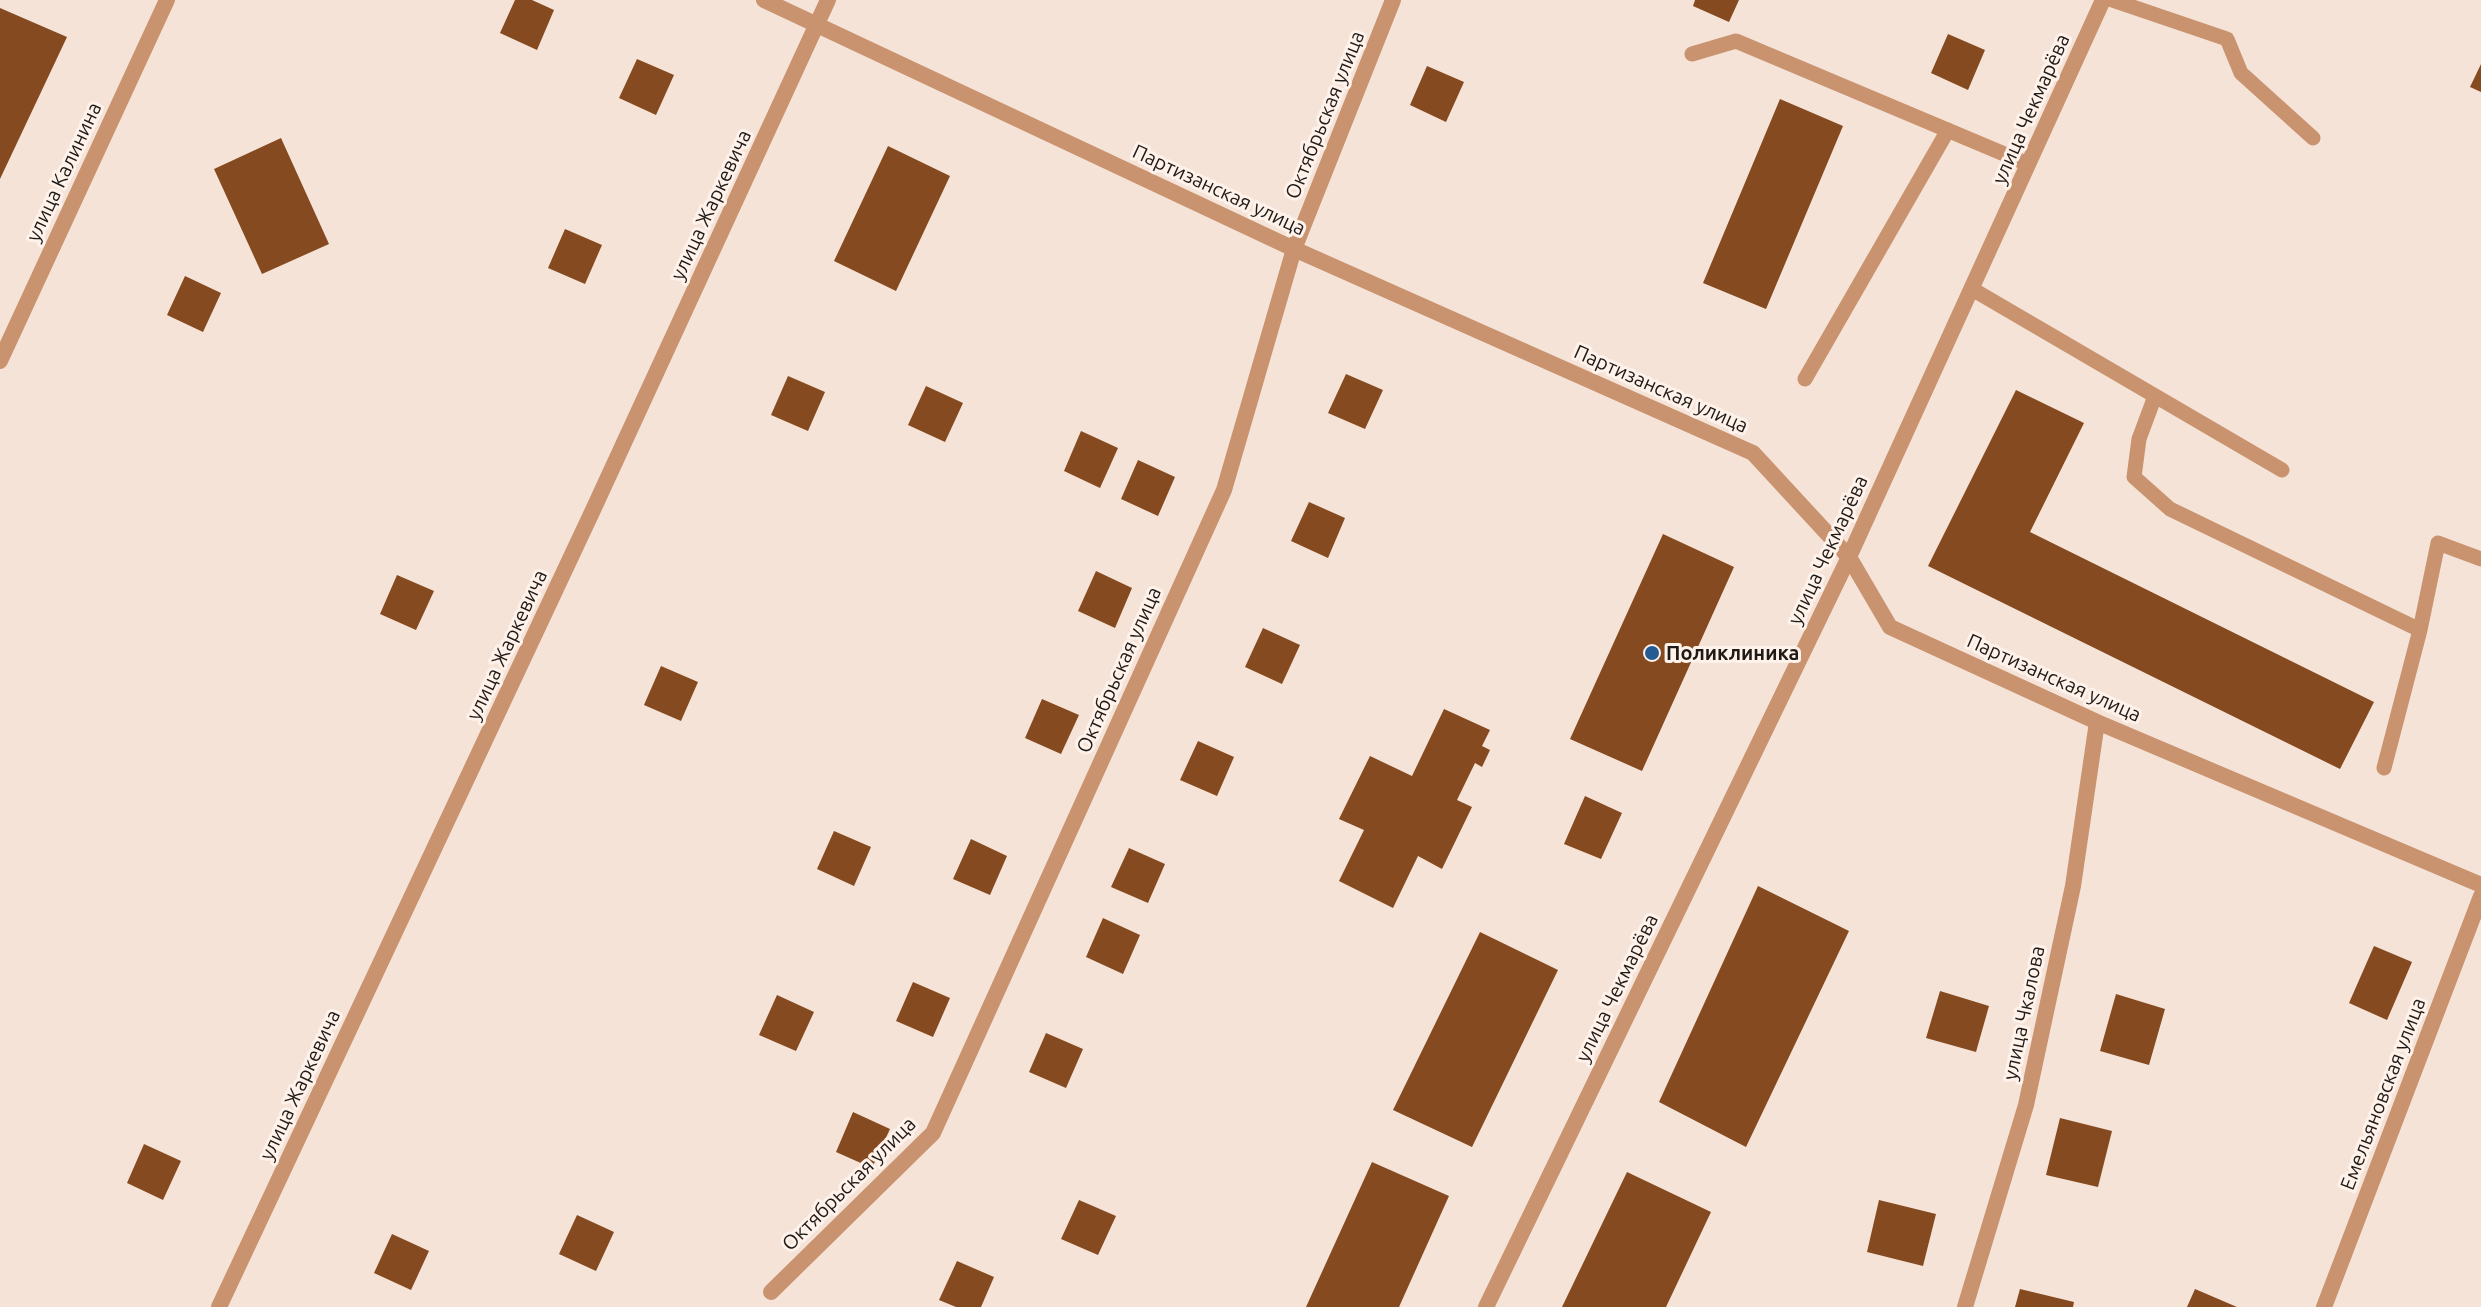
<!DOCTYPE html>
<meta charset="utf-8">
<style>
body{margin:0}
canvas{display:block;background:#f6e3d8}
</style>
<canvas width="2481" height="1307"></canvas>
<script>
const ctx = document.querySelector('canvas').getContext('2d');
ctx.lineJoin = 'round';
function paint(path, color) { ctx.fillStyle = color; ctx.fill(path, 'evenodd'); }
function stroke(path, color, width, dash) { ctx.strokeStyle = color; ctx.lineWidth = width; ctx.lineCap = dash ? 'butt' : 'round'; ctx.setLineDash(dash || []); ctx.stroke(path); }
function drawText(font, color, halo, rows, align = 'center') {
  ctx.font = font + ' Ubuntu,sans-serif'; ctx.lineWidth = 6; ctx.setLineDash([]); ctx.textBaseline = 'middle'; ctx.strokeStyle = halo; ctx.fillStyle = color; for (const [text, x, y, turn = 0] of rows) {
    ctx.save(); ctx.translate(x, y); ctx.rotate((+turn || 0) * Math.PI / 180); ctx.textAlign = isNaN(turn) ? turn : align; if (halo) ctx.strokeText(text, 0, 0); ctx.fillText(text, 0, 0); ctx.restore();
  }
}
paint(new Path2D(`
 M515 0H532L554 10 537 50 500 33Z
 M1695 0H1739L1729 22 1693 6Z
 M0 8 67 37 0 179Z
 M1948 34 1985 50 1968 90 1931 73Z
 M637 59 674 75 656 115 619 98Z
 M2481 64V92L2470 87Z
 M1427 66 1464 82 1446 122 1410 105Z
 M1780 99 1843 126 1766 309 1703 283Z
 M281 138 329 244 262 274 214 169Z
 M888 146 950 176 896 291 834 261Z
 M565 229 602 245 585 284 548 268Z
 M185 276 221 293 203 332 167 315Z
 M1346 374 1383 390 1365 429 1328 413Z
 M788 376 825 392 808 431 771 415Z
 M926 386 963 403 945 442 908 425Z
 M2016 390 2084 423 2030 532 2374 702 2340 769 1928 566Z
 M1081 431 1118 448 1100 488 1064 471Z
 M1138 460 1175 477 1158 516 1121 499Z
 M1309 502 1345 518 1328 558 1291 541Z
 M1663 534 1734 567 1642 771 1570 739Z
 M1096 571 1132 588 1115 628 1078 611Z
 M397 575 434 591 416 630 380 614Z
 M1263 628 1300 645 1282 684 1245 667Z
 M661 666 698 682 681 721 644 705Z
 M1042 699 1079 715 1061 754 1025 738Z
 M1444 709 1490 730 1482 746 1490 750 1482 767 1475 763 1457 800 1472 807 1442 869 1418 856 1393 908 1339 881 1364 830 1339 819 1370 756 1412 776Z
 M1198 741 1234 757 1217 796 1180 780Z
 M1585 796 1622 813 1601 859 1564 844Z
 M834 831 871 847 854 886 817 869Z
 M971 839 1007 856 990 895 953 879Z
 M1129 848 1165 864 1148 903 1111 887Z
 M1758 886 1849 931 1746 1147 1659 1102Z
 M1103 918 1140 935 1123 974 1086 957Z
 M1480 932 1558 970 1472 1147 1393 1110Z
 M2374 946 2412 962 2387 1020 2349 1003Z
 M913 982 950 998 933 1037 896 1021Z
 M1940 991 1989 1006 1976 1052 1926 1038Z
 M2116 994 2165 1009 2149 1065 2100 1051Z
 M777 995 814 1012 796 1051 759 1035Z
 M1046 1033 1083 1049 1066 1088 1029 1072Z
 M853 1112 890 1129 872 1168 836 1152Z
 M2060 1118 2112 1131 2098 1187 2046 1175Z
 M144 1144 181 1161 163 1200 127 1183Z
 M1372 1162 1449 1196 1399 1307H1306Z
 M1627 1172 1711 1212 1666 1307H1562Z
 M1079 1200 1116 1216 1098 1255 1061 1239Z
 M1879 1200 1936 1214 1923 1266 1867 1252Z
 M577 1215 614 1232 596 1271 559 1254Z
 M392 1234 429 1251 411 1290 374 1273Z
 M957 1261 994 1277 981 1307H956L939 1300Z
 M2020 1289 2074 1302 2073 1307H2015Z
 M2195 1289 2237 1307H2187Z`), '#854a1f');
stroke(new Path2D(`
 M2112 0 2227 39 2241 73 2313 138
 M1692 54 1736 41 2028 164
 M1972 289 2282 470
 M1805 379 1948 130
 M2155 396 2139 439 2134 477 2170 509 2420 630 2384 768
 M2420 630 2438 543 2481 559`), '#c9936f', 15);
stroke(new Path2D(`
 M764 0 1294 249 1753 453 1849 557 1890 627 2097 722 2481 885
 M771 1292 933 1133 1224 490 1294 249 1393 0
 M219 1307 593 510 828 0
 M1965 1307 2026 1105 2073 886 2097 722
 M2324 1307 2481 896`), '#c9936f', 16);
stroke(new Path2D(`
 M0 361 167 0
 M1486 1307 1849 557 2103 0`), '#c9936f', 16);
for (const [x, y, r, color] of [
 [1652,653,8,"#225c93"]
]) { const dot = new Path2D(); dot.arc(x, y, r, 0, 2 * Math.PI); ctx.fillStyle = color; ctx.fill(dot); stroke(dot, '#fef2eb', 2); }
drawText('20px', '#201a16', '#fef2eb', [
 ["улица Чекмарёва",2031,109,-66],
 ["Октябрьская улица",1325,115,-68],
 ["улица Калинина",64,172,-65],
 ["Партизанская улица",1219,190,25],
 ["улица Жаркевича",711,205,-65],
 ["Партизанская улица",1661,389,24],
 ["улица Чекмарёва",1828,550,-65],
 ["улица Жаркевича",507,645,-65],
 ["Октябрьская улица",1119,670,-66],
 ["Партизанская улица",2054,678,24],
 ["улица Чекмарёва",1617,988,-64],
 ["улица Чкалова",2024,1013,-78],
 ["улица Жаркевича",300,1085,-65],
 ["Емельяновская улица",2383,1094,-69],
 ["Октябрьская улица",849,1184,-45]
]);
drawText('bold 20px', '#201a16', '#fef2eb', [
 ["Поликлиника",1666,653]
], 'left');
</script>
